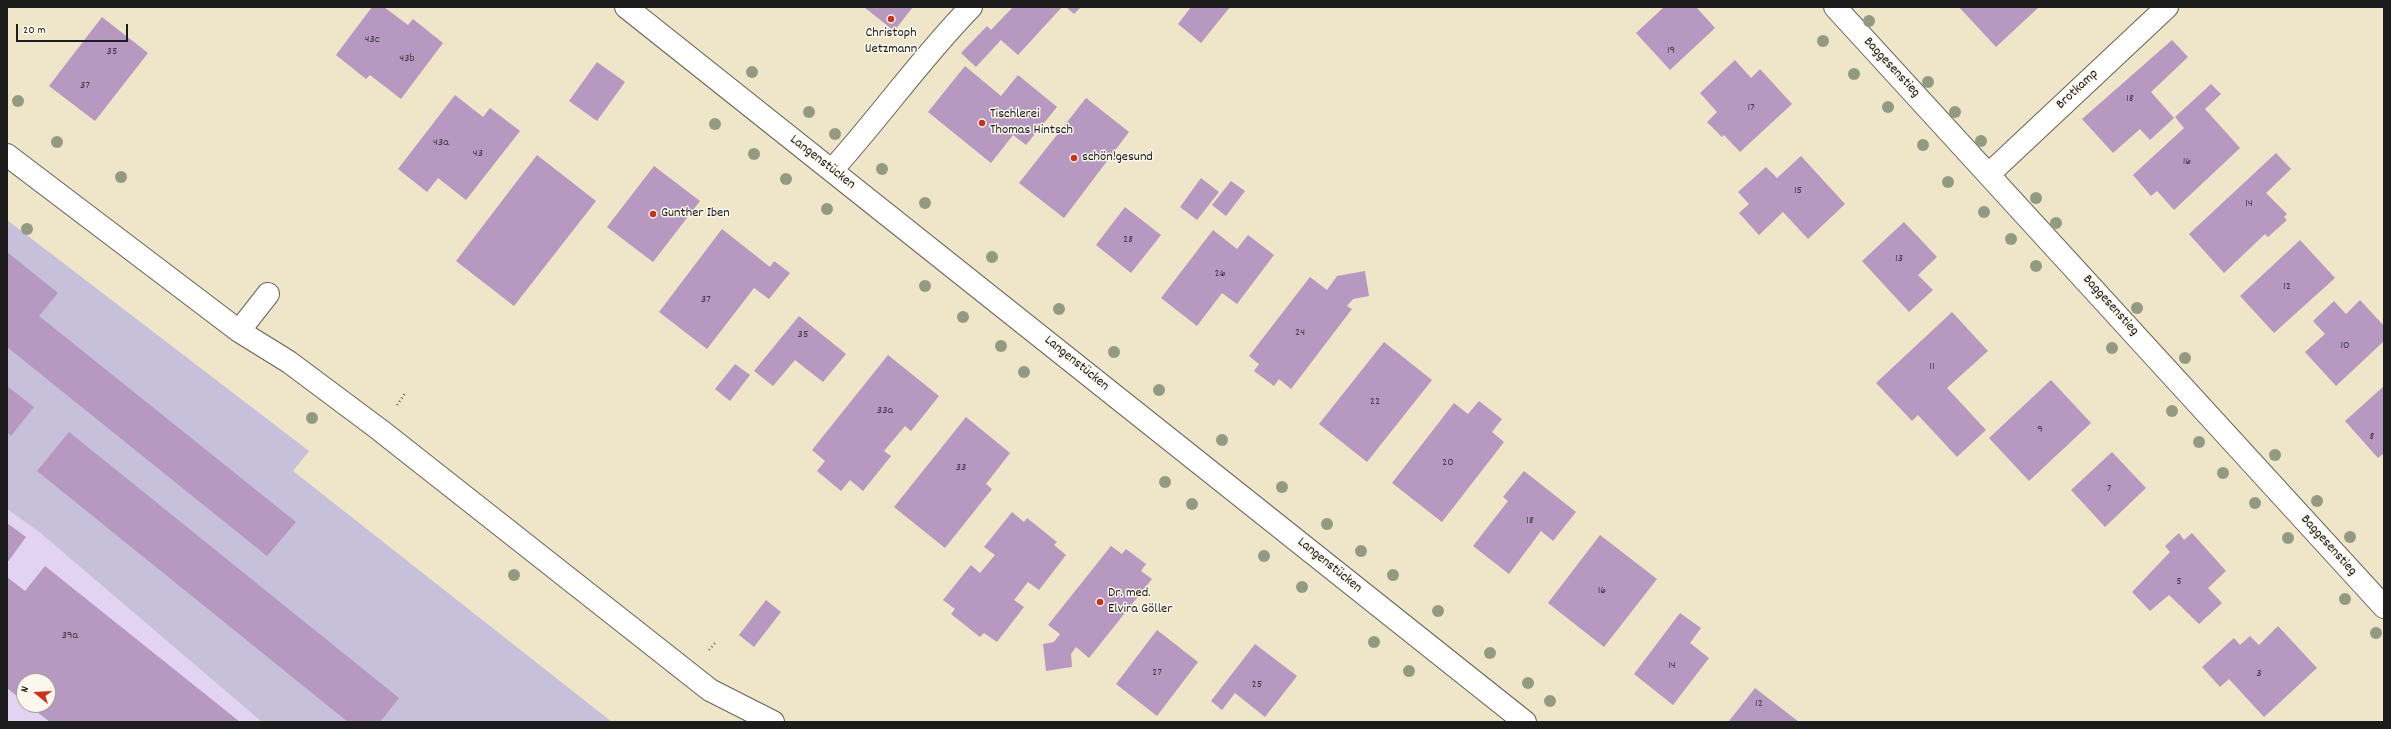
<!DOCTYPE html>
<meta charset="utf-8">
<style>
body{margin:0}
#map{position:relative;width:2391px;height:729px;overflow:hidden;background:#efe5c8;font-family:Dekko,sans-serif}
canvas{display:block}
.frame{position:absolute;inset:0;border:8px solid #1c1c1c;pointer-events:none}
.north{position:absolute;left:16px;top:673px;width:40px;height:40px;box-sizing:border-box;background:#fbf7ec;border:1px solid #a29f99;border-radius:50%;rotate:288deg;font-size:11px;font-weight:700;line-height:16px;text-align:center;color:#1c1c1c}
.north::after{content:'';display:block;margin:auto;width:14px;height:18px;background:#c8321e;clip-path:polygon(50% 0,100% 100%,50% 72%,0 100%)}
.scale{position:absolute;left:16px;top:24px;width:112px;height:18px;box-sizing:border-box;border:2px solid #1c1c1c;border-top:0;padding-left:5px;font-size:12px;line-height:14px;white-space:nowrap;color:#1c1c1c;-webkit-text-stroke:3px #fbf7ec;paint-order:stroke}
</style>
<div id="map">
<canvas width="2391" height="729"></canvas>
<div class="frame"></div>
<div class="north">N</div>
<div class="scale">20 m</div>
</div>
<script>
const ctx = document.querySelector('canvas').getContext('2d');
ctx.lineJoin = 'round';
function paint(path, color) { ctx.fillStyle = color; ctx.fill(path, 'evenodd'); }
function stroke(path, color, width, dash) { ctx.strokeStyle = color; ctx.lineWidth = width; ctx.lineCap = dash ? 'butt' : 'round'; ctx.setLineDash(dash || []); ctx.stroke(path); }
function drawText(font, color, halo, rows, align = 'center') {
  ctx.font = font + ' Dekko,sans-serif'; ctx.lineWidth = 3; ctx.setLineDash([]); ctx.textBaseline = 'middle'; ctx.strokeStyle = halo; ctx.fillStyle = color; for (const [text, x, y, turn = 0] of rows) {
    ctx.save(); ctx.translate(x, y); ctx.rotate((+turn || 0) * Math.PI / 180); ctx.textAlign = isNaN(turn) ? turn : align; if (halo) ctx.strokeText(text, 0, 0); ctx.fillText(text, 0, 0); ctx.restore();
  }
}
paint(new Path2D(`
 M7 509 38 531 262 722H7ZM24 681H48V705H24Z`), '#e3d3f2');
paint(new Path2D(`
 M7 220 309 451 293 471 612 722H262L38 531 7 509Z`), '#c6c0da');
paint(new Path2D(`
 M372 7H384L408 25 413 19 443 43 401 99 370 75 366 79 336 55Z
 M864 7H913L894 31Z
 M1013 7H1062L1018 55 1001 40 976 67 961 53 987 26 991 30Z
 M1066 7H1081L1074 14Z
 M1191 7H1230L1201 43 1178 24Z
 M1664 7H1696L1715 28 1670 70 1636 33Z
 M1959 7H2039L1996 47Z
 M102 17 148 53 95 121 49 86Z
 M2172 40 2188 57 2151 92 2174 118 2150 140 2140 129 2113 153 2082 119Z
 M1735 60 1751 78 1760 69 1792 104 1740 152 1724 135 1722 137 1707 122 1717 112 1700 93Z
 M597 62 625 82 597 121 569 101Z
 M965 66 1001 96 1018 75 1057 107 1026 145 1013 135 991 163 928 112Z
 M2211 84 2221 94 2205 109 2240 148 2174 210 2157 191 2151 196 2133 175 2184 128 2175 117Z
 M455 95 483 117 490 108 520 131 466 200 438 178 427 192 398 169Z
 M1086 98 1129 132 1064 218 1019 183Z
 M2276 153 2291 169 2266 193 2287 214 2284 217 2287 220 2268 237 2265 234 2224 273 2189 234Z
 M537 155 596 201 514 306 456 261Z
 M1801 156 1845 204 1808 239 1783 212 1759 235 1739 213 1749 204 1738 192 1766 167 1777 178Z
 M654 166 700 201 653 262 607 227Z
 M1201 178 1219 192 1197 220 1180 207Z
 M1231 181 1245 191 1226 216 1212 205Z
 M1125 207 1161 235 1131 273 1096 245Z
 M1904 222 1937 257 1918 275 1933 290 1909 312 1862 261Z
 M722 229 770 267 774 261 790 273 769 299 754 288 707 349 659 312Z
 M1213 230 1237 249 1248 235 1274 255 1237 304 1222 293 1197 326 1161 298Z
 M2300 240 2335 278 2274 333 2240 296Z
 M7 252 58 293 39 316 296 522 267 556 7 347Z
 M1365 271 1369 296 1353 299 1347 306 1352 309 1291 389 1279 379 1274 386 1254 371 1259 364 1249 356 1310 277 1327 290 1337 276Z
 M2360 300 2384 326V341L2336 386 2305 352 2325 334 2313 321 2334 301 2346 314Z
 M1952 312 1988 351 1947 388 1986 430 1957 457 1918 415 1912 421 1876 383Z
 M799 316 846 354 823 382 795 360 773 386 754 371Z
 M1384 342 1432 380 1367 462 1319 424Z
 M888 355 939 396 911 431 905 426 884 451 891 456 863 491 850 480 841 491 817 471 825 461 812 450Z
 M735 364 750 375 730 401 715 389Z
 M2051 380 2091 423 2029 481 1989 438Z
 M7 386 34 407 11 436 7 432Z
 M2384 386V453L2378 458 2345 421Z
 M1479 401 1502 419 1492 432 1504 442 1442 522 1392 483 1454 403 1468 414Z
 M966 417 1010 453 986 484 992 489 945 548 894 507Z
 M69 432 399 698 380 722H348L37 471Z
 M2112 452 2146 488 2105 527 2071 490Z
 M1524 471 1576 512 1553 541 1541 531 1509 574 1473 546 1508 501 1503 497Z
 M1012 512 1024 522 1027 518 1057 542 1054 545 1066 555 1039 590 1028 582 1014 600 1024 607 997 642 984 633 980 637 951 614 955 609 943 600 971 565 980 573 995 555 984 547Z
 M7 523 26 537 7 563Z
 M2179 533 2184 540 2192 533 2226 571 2208 588 2222 603 2199 624 2169 595 2150 611 2132 592 2170 552 2165 546Z
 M1600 535 1657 579 1604 647 1548 603Z
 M1111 546 1122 554 1126 549 1146 564 1141 571 1152 579 1089 658 1076 647 1071 654 1072 667 1046 671 1043 644 1054 642 1060 634 1048 625Z
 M45 566 240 722H50L28 705H48V681H24V702L7 688V577L25 591Z
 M766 600 781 612 754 647 739 635Z
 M1680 613 1701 628 1690 643 1709 658 1673 705 1634 674Z
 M2278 626 2317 668 2264 717 2229 679 2220 687 2202 667 2234 638 2240 645 2250 636 2259 645Z
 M1157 630 1198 662 1157 716 1116 684Z
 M1255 644 1297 676 1265 717 1235 693 1222 710 1211 701Z
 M1755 688 1799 722 1729 721Z`), '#b698c0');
const minor = new Path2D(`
 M626 7 1525 722
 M1835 7 2384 607
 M7 155 239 331 289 362 380 430 710 690 773 722
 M832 170C880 117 921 58 971 7
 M1989 174 2167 7
 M239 331 268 294`);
stroke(minor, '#666258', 24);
stroke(new Path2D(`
 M397 405 406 392
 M709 650 715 643`), '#666258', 2.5, [1, 3]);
stroke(minor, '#fff', 22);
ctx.fillStyle = '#929b81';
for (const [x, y] of [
 [1869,21],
 [1823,41],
 [752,72],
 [1854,74],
 [1928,82],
 [18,101],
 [1888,107],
 [809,112],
 [1955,112],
 [715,124],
 [835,134],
 [1981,141],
 [57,142],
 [1923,145],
 [754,154],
 [882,169],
 [121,177],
 [786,179],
 [1948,182],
 [2036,198],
 [925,203],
 [827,209],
 [1984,212],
 [2056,223],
 [27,229],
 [2011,239],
 [992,257],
 [2036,266],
 [925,286],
 [2137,308],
 [1059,309],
 [963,317],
 [1001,346],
 [2112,348],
 [1114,352],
 [2185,358],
 [1024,372],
 [1159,390],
 [2172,411],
 [312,418],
 [1222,440],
 [2199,442],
 [2275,455],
 [2223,473],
 [1165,482],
 [1282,487],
 [2317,501],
 [2255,503],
 [1192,504],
 [1327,524],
 [2350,537],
 [2288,538],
 [1361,551],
 [1264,556],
 [514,575],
 [1393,575],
 [1302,587],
 [2345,599],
 [1438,611],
 [2376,633],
 [1374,642],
 [1490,653],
 [1409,671],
 [1528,683],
 [1550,701]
]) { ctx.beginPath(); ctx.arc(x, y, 6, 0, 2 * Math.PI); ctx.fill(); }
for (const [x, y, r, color] of [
 [891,19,4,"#c8321e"],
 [982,123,4,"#c8321e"],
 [1074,158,4,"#c8321e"],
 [653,214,4,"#c8321e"],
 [1100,602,4,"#c8321e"]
]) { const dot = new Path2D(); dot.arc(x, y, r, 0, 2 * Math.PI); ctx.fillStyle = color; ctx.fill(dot); stroke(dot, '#fbf7ec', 1.5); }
drawText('12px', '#423b45', null, [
 ["43c",372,40],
 ["19",1671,51],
 ["35",112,52],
 ["43b",407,59],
 ["37",85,86],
 ["18",2130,99],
 ["17",1751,108],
 ["43a",441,143],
 ["43",478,154],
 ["16",2187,162],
 ["15",1798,191],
 ["14",2249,204],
 ["28",1128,240],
 ["13",1899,259],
 ["26",1220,274],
 ["12",2287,287],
 ["37",706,300],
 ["24",1300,333],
 ["35",803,335],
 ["10",2345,346],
 ["11",1932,367],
 ["22",1375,402],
 ["33a",885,411],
 ["9",2040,430],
 ["8",2372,437],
 ["20",1448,463],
 ["33",961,468],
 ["7",2109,489],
 ["18",1530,521],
 ["5",2179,582],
 ["16",1602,591],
 ["39a",70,636],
 ["14",1672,666],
 ["27",1157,673],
 ["3",2259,674],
 ["25",1257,685],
 ["12",1759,704]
]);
drawText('14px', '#1c1c1c', '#fbf7ec', [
 ["Christoph",891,34,"center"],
 ["Uetzmann",891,50,"center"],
 ["Tischlerei",990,115],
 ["Thomas Hintsch",990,131],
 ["schön!gesund",1082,158],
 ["Gunther Iben",661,214],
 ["Dr. med.",1108,594],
 ["Elvira Göller",1108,610]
], 'left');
drawText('14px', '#1c1c1c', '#fbf7ec', [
 ["Baggesenstieg",1891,68,47],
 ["Brotkamp",2078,90,-43],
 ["Langenstücken",822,163,38],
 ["Baggesenstieg",2110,306,48],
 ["Langenstücken",1076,364,39],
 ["Baggesenstieg",2328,546,48],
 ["Langenstücken",1329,566,39]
]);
</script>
